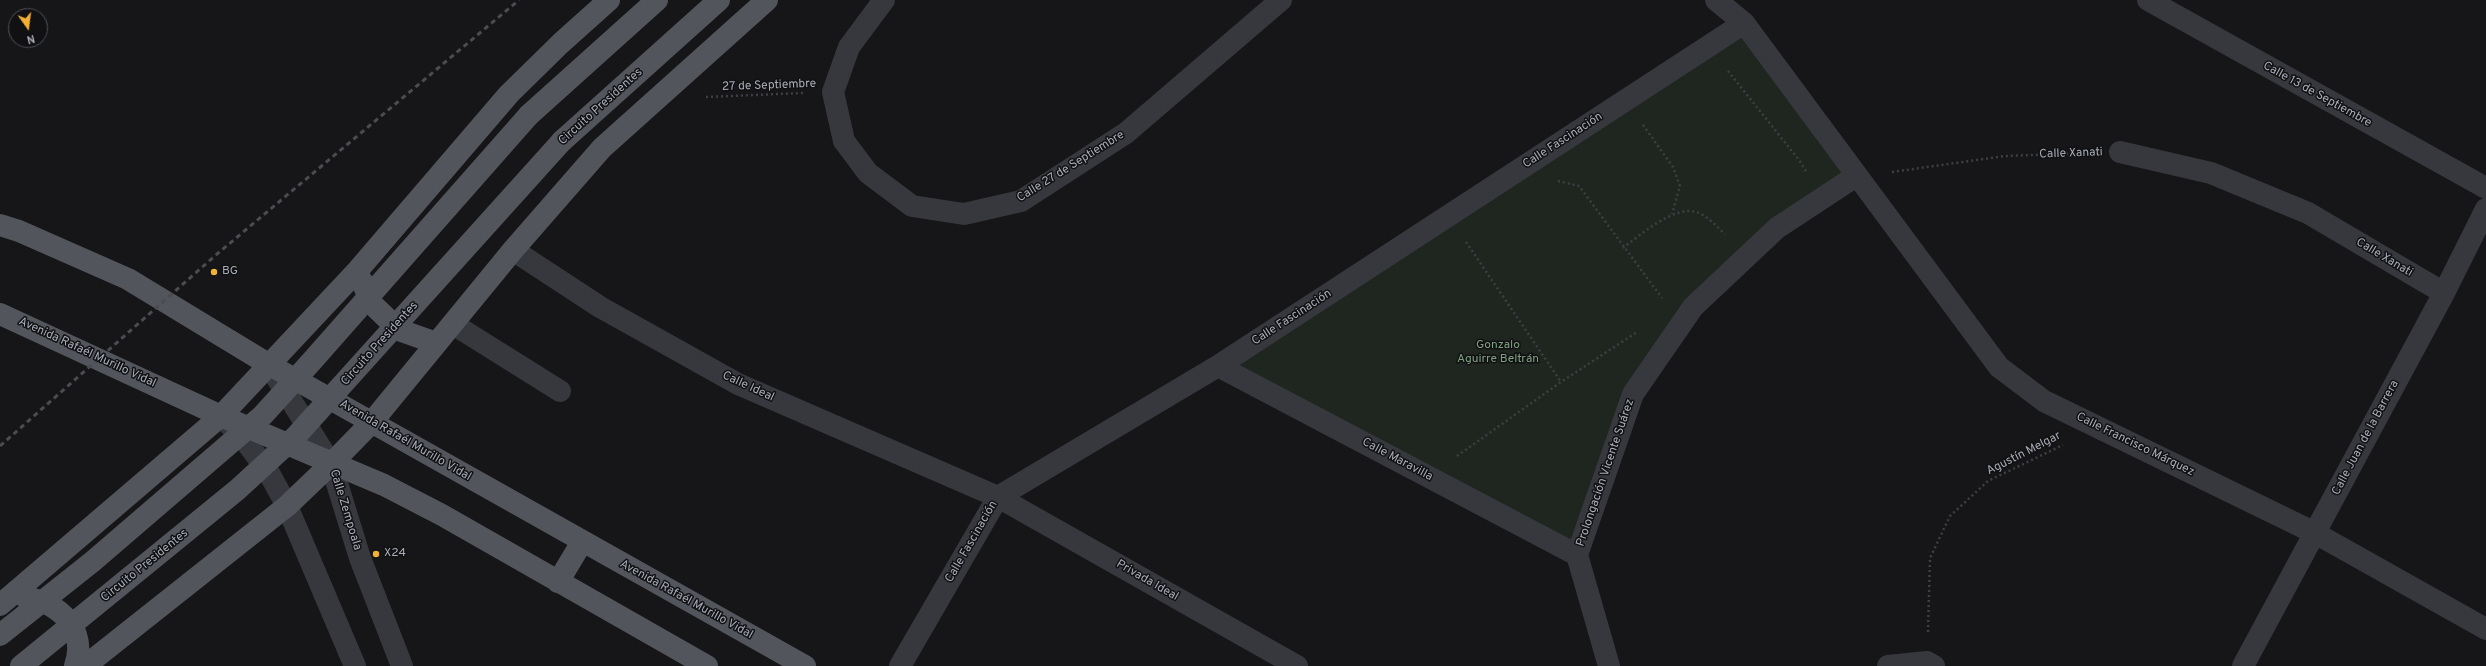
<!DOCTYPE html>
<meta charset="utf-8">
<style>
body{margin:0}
#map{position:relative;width:2486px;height:666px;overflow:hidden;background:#161618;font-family:Overpass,sans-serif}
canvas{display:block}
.north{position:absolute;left:8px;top:8px;width:40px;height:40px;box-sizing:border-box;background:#111113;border:1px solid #4d4f55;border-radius:50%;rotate:166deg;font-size:11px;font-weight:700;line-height:16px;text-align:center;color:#a8adb8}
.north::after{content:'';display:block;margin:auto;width:14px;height:18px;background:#f2b134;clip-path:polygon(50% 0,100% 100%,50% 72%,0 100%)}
</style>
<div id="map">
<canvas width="2486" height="666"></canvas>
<div class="north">N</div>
</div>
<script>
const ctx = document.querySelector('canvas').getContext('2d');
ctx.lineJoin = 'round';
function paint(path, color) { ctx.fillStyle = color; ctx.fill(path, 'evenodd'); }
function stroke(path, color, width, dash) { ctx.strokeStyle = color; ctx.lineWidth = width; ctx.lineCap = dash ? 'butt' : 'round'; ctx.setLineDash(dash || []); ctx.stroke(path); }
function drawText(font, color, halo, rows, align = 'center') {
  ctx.font = font + ' Overpass,sans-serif'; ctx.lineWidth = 3; ctx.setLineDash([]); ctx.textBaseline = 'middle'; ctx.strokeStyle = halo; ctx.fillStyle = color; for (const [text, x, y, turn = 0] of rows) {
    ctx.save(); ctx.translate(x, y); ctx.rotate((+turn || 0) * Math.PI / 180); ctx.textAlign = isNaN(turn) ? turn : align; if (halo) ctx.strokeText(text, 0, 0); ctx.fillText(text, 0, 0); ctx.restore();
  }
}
paint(new Path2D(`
 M1744 23 1856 176 1693 307 1633 394 1577 555 1218 366Z`), '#1e261f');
stroke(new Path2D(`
 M1728 71 1799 160 1807 173
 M706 97 803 93
 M1643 125 1673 167 1680 186 1672 214
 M1892 172 2005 156 2090 153
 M1558 181 1579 186 1662 298
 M1466 242 1561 382
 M1623 248C1639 236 1674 205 1696 212 1707 215 1717 227 1725 234
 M1457 456 1561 382 1637 332
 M1928 632 1930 558 1950 516 1988 481 2063 445`), '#3d3f44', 2.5, [2, 3]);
stroke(new Path2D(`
 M884 0 849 47 833 92 844 141 868 173 912 206 964 214 1021 201 1126 133 1281 0
 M1716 0 1744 23 1999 367 2044 401 2315 533 2486 629
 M2148 0 2486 188
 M2120 152 2211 173 2308 213 2444 293
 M513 250 600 307 738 384 998 497 1297 666
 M453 324 560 391
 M1218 366 1577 555
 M275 375 331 464 360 558 402 666
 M226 421 247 443 269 473 287 506 355 666
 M1577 555 1633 394 1693 307 1777 228 1856 176
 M1577 555 1609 666
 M900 666 998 497 1218 366 1744 23
 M1888 666 1927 662 1934 666
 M2243 666 2444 293 2486 209`), '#37383d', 22);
stroke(new Path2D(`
 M529 115 657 0
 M562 141 719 0
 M0 225 19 231 128 279 268 364 805 666
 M362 281 371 303 399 330 436 343
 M0 314 221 416 384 485 442 515 707 666
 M558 582 582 542
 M25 597C59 603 88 629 75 666
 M0 605 221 416 358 270 509 94 561 43 609 0
 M85 666 287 506 331 464 372 422 513 250 602 148 767 0`), '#53555c', 22);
stroke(new Path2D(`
 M0 446 217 254 519 0`), '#4a4c52', 3, [5, 4]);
stroke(new Path2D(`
 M0 635 92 562 263 415 312 361 529 115
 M21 666 237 490 296 436 562 141`), '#53555c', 22);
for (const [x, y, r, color] of [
 [214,272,4,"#f2b134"],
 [376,554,4,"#f2b134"]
]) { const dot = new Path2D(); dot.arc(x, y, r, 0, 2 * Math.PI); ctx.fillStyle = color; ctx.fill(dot); stroke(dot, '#111113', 1.5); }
drawText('12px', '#a8adb8', '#111113', [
 ["27 de Septiembre",769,86,-2],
 ["Calle 13 de Septiembre",2317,95,29],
 ["Circuito Presidentes",601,107,-42],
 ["Calle Fascinación",1563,141,-33],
 ["Calle Xanati",2071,154,-2],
 ["Calle 27 de Septiembre",1071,167,-32],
 ["Calle Xanati",2384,258,31],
 ["Calle Fascinación",1292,318,-33],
 ["Circuito Presidentes",380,344,-48],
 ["Avenida Rafaél Murillo Vidal",87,353,25],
 ["Calle Ideal",748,387,25],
 ["Calle Juan de la Barrera",2366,438,-62],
 ["Avenida Rafaél Murillo Vidal",405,441,30],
 ["Calle Francisco Márquez",2135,445,26],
 ["Agustín Melgar",2024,454,-27],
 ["Calle Maravilla",1397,460,28],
 ["Prolongación Vicente Suárez",1606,473,-71],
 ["Calle Zempoala",345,510,73],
 ["Calle Fascinación",972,542,-60],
 ["Circuito Presidentes",145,566,-39],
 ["Privada Ideal",1147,581,30],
 ["Avenida Rafaél Murillo Vidal",686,600,29]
]);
drawText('12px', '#a8adb8', '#111113', [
 ["BG",222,272],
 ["X24",384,554]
], 'left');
drawText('12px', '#7fa381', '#111113', [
 ["Gonzalo",1498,346],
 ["Aguirre Beltrán",1498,360]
]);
</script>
